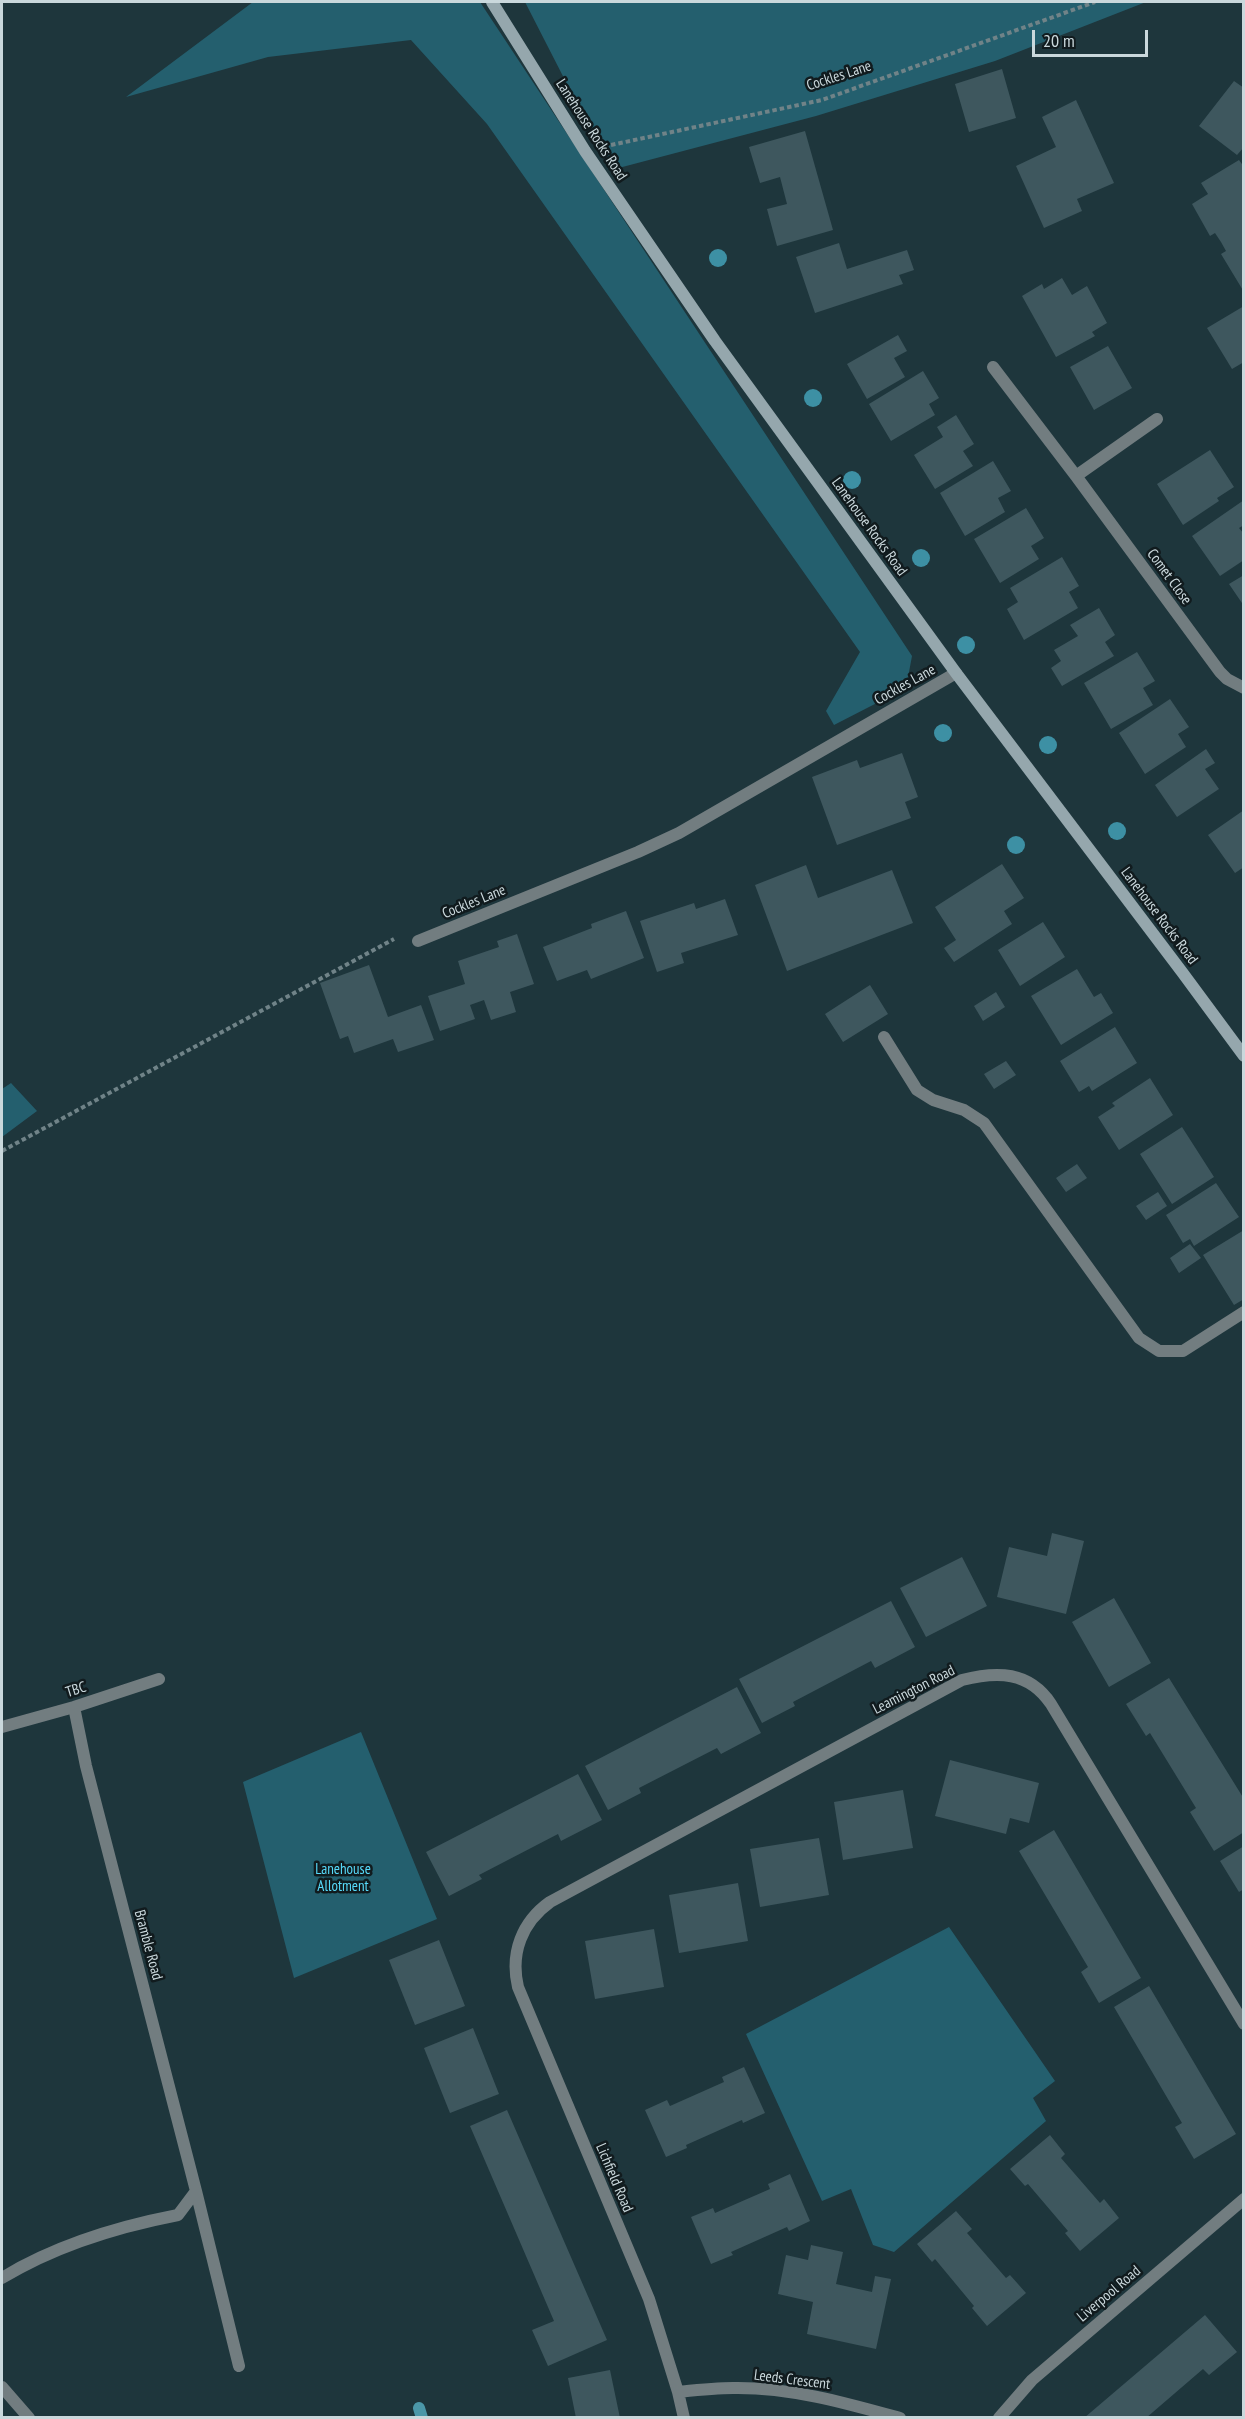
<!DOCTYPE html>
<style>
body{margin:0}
#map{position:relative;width:1245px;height:2419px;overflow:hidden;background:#1e363c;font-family:"PT Sans Narrow",sans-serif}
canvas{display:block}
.frame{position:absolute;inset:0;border:3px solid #cad8dc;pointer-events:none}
.scale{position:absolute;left:1032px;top:30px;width:116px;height:27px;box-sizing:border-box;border:3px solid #cad8dc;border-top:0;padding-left:8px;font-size:18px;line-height:21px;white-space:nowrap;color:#cad8dc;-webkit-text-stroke:4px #111b1e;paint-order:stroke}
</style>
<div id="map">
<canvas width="1245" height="2419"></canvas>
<div class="frame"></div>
<div class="scale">20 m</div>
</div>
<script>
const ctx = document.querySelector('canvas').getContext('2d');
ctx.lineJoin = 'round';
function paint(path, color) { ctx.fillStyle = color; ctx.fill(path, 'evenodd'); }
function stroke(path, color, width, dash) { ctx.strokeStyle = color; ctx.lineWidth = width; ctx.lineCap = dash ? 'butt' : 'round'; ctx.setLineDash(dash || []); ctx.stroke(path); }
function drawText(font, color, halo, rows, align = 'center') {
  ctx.font = font + ' "PT Sans Narrow",sans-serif'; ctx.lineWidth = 5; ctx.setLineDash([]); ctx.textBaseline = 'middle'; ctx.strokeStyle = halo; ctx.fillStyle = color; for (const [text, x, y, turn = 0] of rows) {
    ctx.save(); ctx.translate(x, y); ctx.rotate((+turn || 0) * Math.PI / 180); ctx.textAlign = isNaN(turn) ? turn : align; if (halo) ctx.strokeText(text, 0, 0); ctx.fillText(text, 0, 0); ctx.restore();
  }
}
paint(new Path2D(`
 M253 2H480L912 656 906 688 834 725 826 711 860 652 487 124 411 40 268 57 126 97Z
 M525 2H1146L995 61 816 116 611 170Z
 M11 1083 37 1111 2 1137V1089Z
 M361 1732 437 1919 294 1978 243 1782Z
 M949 1927 1055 2081 1033 2098 1046 2121 894 2252 873 2245 851 2189 822 2201 746 2034Z`), '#245f6e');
stroke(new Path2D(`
 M419 2408 422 2418`), '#4b97a8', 12);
paint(new Path2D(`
 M1002 69 1016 118 969 132 955 84Z
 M1234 81 1244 88V147L1237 155 1199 126Z
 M1076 100 1114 183 1077 199 1082 211 1044 228 1016 166 1056 147 1042 117Z
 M805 131 833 230 777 246 767 209 787 204 780 177 760 183 749 147Z
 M1239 160 1244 167V292L1221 254 1226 251 1221 242 1215 233 1210 236 1192 204 1208 194 1201 183Z
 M839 243 847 269 907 250 914 270 899 275 903 284 815 313 796 257Z
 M1062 278 1072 295 1087 286 1107 323 1092 332 1095 336 1056 357 1022 296 1042 284 1044 289Z
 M1244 306V362L1232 369 1207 328Z
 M898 335 907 351 894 358 905 377 867 399 847 364Z
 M1108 346 1132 388 1094 410 1070 367Z
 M923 371 939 398 929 404 935 415 891 441 869 404Z
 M956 415 974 444 963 451 973 466 935 489 914 455 943 437 937 427Z
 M1210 450 1234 487 1217 498 1219 501 1183 525 1157 484Z
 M993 461 1011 491 998 498 1005 512 965 536 940 493Z
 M1244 500V525L1239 528 1244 534V560L1220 576 1192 536Z
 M1026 508 1044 538 1031 546 1039 559 1000 583 974 539Z
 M1062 557 1079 586 1069 592 1078 608 1024 640 1007 609 1018 602 1010 588Z
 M1244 575V606L1229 584Z
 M1099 608 1115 635 1105 642 1114 656 1062 686 1051 668 1061 661 1054 650 1078 636 1070 625Z
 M1137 652 1155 681 1143 688 1153 705 1111 729 1084 683Z
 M1170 699 1189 727 1178 734 1186 747 1145 774 1119 733Z
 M1206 749 1215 763 1205 769 1219 789 1177 817 1155 785Z
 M902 753 918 797 905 802 911 818 837 845 812 777 857 760 860 768Z
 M1244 810V867L1235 873 1208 835Z
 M1002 864 1024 898 1004 911 1012 924 954 962 944 948 956 940 935 907Z
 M806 865 818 898 892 870 913 923 787 971 755 885Z
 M725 899 738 935 681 953 684 963 657 972 640 921 694 903 696 909Z
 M626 911 644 958 591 979 587 970 557 981 543 947 592 928 591 924Z
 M1043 922 1065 957 1020 986 998 950Z
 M517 934 534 984 510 992 516 1012 491 1020 484 1000 470 1005 475 1019 440 1031 428 996 465 984 458 961 499 947 497 941Z
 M369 965 388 1017 421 1005 434 1040 398 1052 393 1039 354 1053 348 1036 340 1039 320 983Z
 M1077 969 1094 997 1101 993 1113 1013 1061 1045 1031 996Z
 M870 985 888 1014 843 1042 825 1014Z
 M996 992 1005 1007 983 1021 974 1006Z
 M1115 1027 1137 1063 1092 1091 1089 1086 1079 1092 1060 1061Z
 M1006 1061 1016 1075 994 1089 984 1074Z
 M1150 1078 1173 1115 1119 1150 1098 1117 1115 1106 1112 1103Z
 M1182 1127 1214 1177 1172 1204 1140 1154Z
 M1077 1164 1087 1178 1066 1192 1056 1178Z
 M1216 1183 1239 1217 1194 1246 1190 1239 1183 1243 1166 1215Z
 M1158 1192 1167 1206 1146 1220 1136 1206Z
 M1244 1230V1299L1234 1305 1203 1255Z
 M1190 1244 1201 1258 1179 1273 1170 1258Z
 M1052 1533 1084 1541 1066 1614 997 1597 1009 1547 1047 1556Z
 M962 1557 987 1606 926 1637 900 1588Z
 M1114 1598 1151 1663 1109 1687 1072 1622Z
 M891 1601 915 1647 875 1668 871 1661 793 1702 795 1706 762 1723 739 1679Z
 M1169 1678 1244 1799V1832L1214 1851 1190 1812 1196 1808 1150 1733 1146 1736 1126 1704Z
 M737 1687 761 1733 721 1754 717 1748 639 1788 641 1793 608 1810 585 1766Z
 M950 1760 1039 1783 1029 1823 1010 1818 1006 1834 935 1816Z
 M578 1774 602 1820 561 1841 558 1834 479 1875 482 1879 449 1896 426 1852Z
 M903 1790 913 1848 843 1860 834 1802Z
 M1054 1830 1141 1978 1099 2003 1081 1972 1088 1967 1019 1851Z
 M819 1838 829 1895 760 1907 750 1849Z
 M1244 1846V1889L1239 1892 1220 1861Z
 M738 1883 748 1941 679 1953 669 1895Z
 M654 1929 664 1987 595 1999 585 1941Z
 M439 1940 465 2006 415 2025 389 1960Z
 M1149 1986 1236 2134 1194 2159 1175 2127 1182 2123 1114 2007Z
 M473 2028 499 2094 450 2113 424 2048Z
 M744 2067 765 2113 743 2123 742 2120 686 2145 687 2148 666 2157 645 2110 667 2100 670 2106 724 2082 722 2077Z
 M507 2110 607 2340 548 2366 532 2330 554 2321 470 2126Z
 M1050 2135 1065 2154 1061 2158 1100 2203 1104 2199 1119 2218 1080 2251 1065 2233 1068 2231 1028 2184 1025 2186 1010 2169Z
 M790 2174 810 2221 789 2231 787 2227 731 2252 733 2255 711 2264 691 2217 713 2208 715 2213 770 2189 768 2184Z
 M956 2211 972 2229 967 2233 1006 2278 1010 2275 1026 2293 987 2326 972 2308 974 2306 935 2259 932 2262 917 2244Z
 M811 2245 843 2252 836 2284 872 2292 875 2276 891 2279 876 2349 807 2334 813 2302 778 2294 786 2255 808 2260Z
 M1205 2315 1237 2352 1209 2375 1203 2369 1146 2418H1084Z
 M610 2370 620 2418H576L568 2378Z`), '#3e575e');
stroke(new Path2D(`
 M611 145 822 100 1095 2
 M2 1151 394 939`), '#708388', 4, [4.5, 3]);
stroke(new Path2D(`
 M884 1037 917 1090 933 1100 964 1110 984 1123 1139 1338 1159 1351H1183L1244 1312`), '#727d80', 12);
stroke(new Path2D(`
 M993 367 1076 476 1220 672 1227 679 1244 688
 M1076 476 1157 419
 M418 941 638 852 679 833 956 673
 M2 1727 74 1707 159 1679
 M196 2191 239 2366
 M2 2278C56 2245 116 2227 178 2215L196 2191 86 1766 74 1707
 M2 2387 29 2418
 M678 2392C697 2390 715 2388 733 2388 790 2387 846 2403 900 2418
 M684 2418 678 2392 649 2299 518 1987C510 1953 522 1922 550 1902L962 1680C997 1671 1029 1671 1051 1704L1244 2024
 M999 2418 1032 2380 1244 2199`), '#727d80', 12);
stroke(new Path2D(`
 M492 2 585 151 715 341 956 673 1182 972 1244 1056`), '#95a7ad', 12);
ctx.fillStyle = '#3d90a4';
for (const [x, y] of [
 [718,258],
 [813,398],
 [852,480],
 [921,558],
 [966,645],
 [943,733],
 [1048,745],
 [1117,831],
 [1016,845]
]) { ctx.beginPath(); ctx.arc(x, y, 9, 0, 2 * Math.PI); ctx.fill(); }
drawText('15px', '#cad8dc', '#111b1e', [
 ["Cockles Lane",839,76,-18],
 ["Lanehouse Rocks Road",591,130,57],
 ["Lanehouse Rocks Road",869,527,54],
 ["Comet Close",1169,577,54],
 ["Cockles Lane",905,685,-29],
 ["Cockles Lane",474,902,-22],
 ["Lanehouse Rocks Road",1159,916,53],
 ["TBC",76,1690,-17],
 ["Leamington Road",914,1690,-27],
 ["Bramble Road",148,1945,75],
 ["Lichfield Road",614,2178,67],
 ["Liverpool Road",1109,2294,-40],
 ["Leeds Crescent",792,2380,7]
]);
drawText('15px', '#57dafa', '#111b1e', [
 ["Lanehouse",343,1870],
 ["Allotment",343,1887]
]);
</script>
